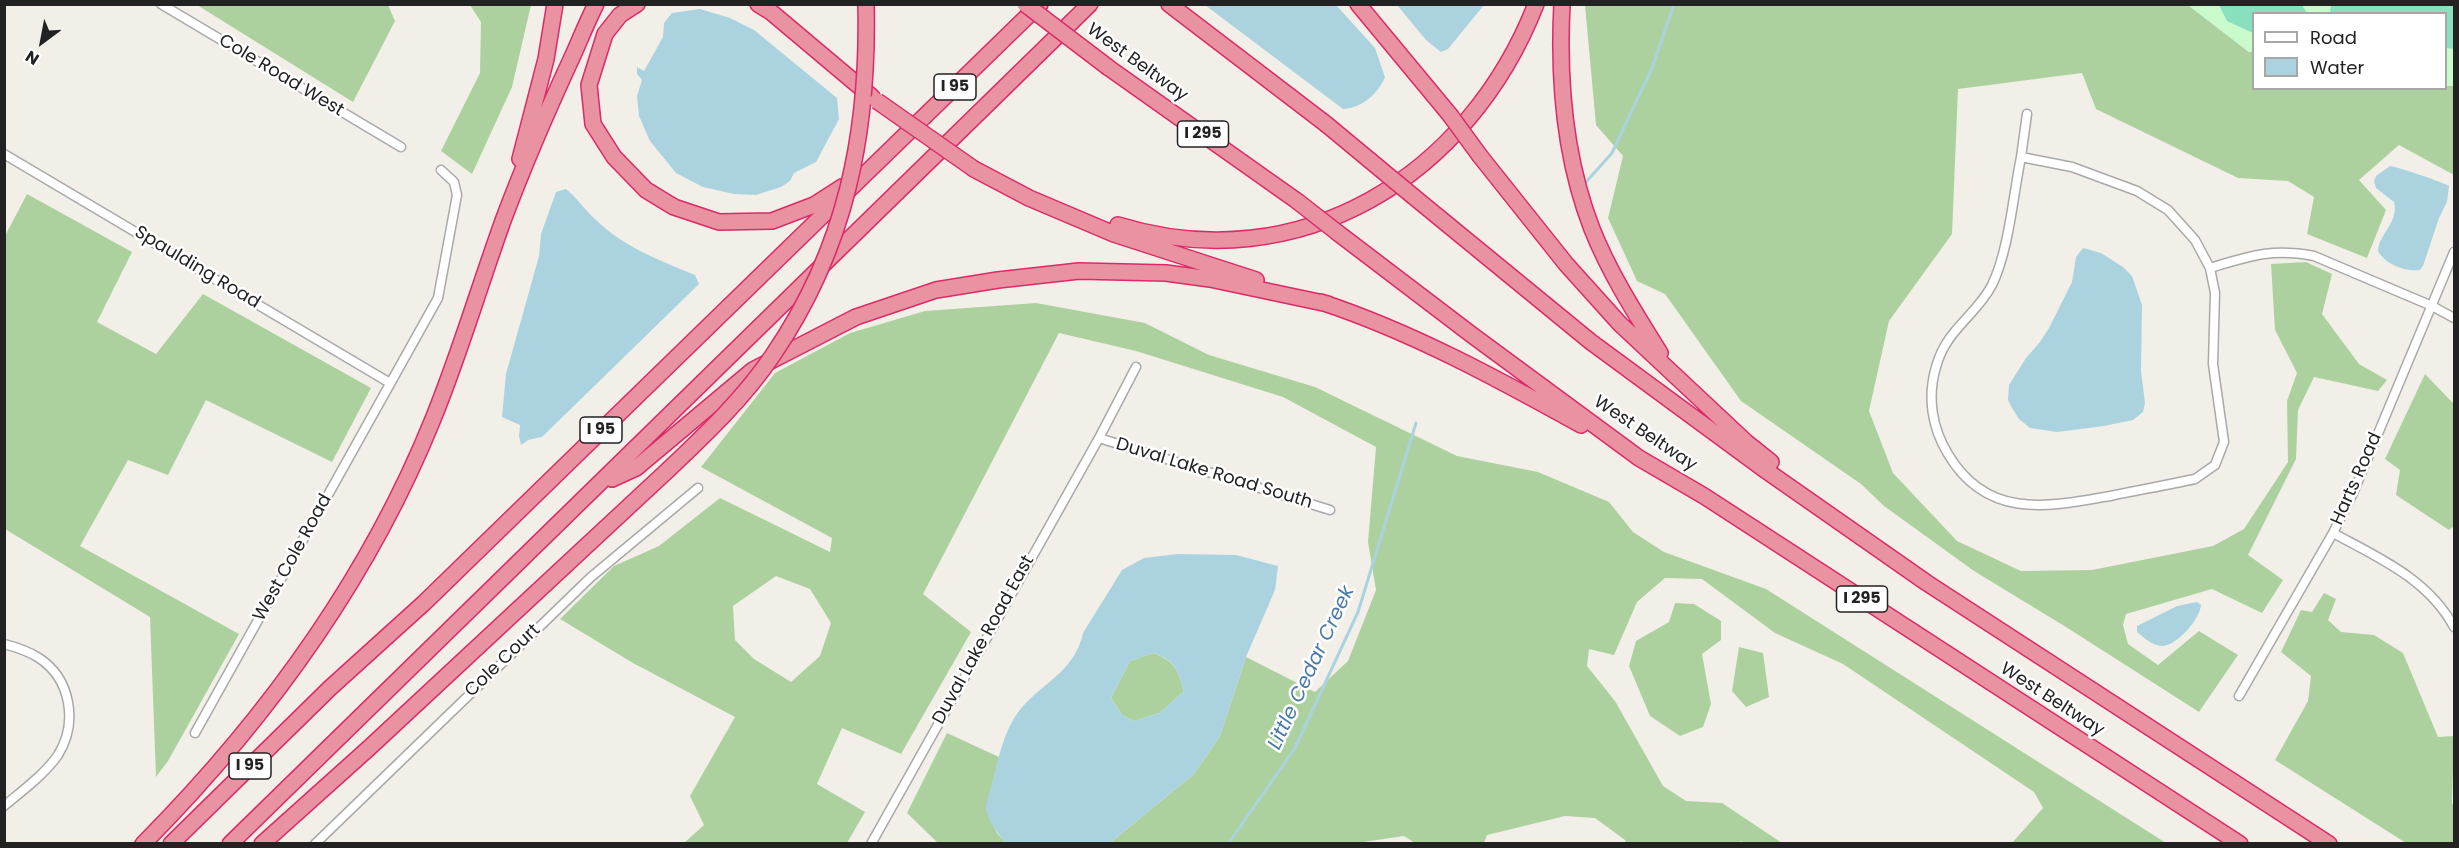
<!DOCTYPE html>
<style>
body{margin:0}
#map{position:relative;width:2459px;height:848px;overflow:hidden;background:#f2efe9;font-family:Poppins,sans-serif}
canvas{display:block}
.frame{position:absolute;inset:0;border:6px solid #222;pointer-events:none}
.legend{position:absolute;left:2252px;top:12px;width:195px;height:78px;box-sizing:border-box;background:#fff;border:2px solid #a7a7a7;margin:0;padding:8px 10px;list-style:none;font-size:18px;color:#222}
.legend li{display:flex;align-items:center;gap:12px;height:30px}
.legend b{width:30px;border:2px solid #a7a7a7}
.north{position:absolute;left:12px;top:12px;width:60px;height:60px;-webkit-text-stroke:4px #fff;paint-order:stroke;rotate:212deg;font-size:16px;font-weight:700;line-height:24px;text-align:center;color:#222}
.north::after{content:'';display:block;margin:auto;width:21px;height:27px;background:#222;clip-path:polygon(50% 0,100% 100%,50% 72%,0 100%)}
</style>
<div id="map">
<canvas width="2459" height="848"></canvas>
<div class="frame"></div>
<ul class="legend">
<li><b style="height:8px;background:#fff"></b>Road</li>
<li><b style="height:16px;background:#aad3df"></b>Water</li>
</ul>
<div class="north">N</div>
</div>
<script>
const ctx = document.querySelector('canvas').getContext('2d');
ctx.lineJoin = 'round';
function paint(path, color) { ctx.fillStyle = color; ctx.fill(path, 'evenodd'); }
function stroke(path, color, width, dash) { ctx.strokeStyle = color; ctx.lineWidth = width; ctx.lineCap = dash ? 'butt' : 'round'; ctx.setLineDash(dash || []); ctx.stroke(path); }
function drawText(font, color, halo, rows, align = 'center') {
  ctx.font = font + ' Poppins,sans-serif'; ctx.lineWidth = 5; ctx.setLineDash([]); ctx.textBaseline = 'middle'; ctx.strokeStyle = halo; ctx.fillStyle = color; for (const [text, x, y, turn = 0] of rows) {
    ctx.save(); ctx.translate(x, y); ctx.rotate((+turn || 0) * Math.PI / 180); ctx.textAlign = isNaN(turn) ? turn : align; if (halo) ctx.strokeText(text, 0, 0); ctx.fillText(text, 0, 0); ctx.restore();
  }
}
paint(new Path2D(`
 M197 5H388L395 21 353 102Z
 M470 5H531L512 87 472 174 441 151 480 73 481 22Z
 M1585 5H2188L2249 52 2253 51 2254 88H2446V86H2454V175L2399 145 2359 180 2386 210 2367 258 2307 234 2314 197 2288 181 2238 178 2096 109 2082 73 1958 89 1952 234 1889 321 1869 411 1893 473 1957 541 2021 571 2092 570 2213 546 2244 529 2288 462 2287 401 2297 373 2275 330 2271 264 2306 262 2332 274 2322 314 2359 364 2387 380 2378 391 2314 377 2298 410 2296 459 2248 555 2283 580 2262 613 2212 589 2126 614 2123 625 2128 644 2158 665 2199 631 2238 655 2199 712 2066 627 1974 571 1884 506 1861 484 1741 401 1665 294 1637 281 1608 218 1623 156 1596 125Z
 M27 194 132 252 97 322 156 354 203 294 371 388 332 462 206 400 168 475 128 460 80 546 239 634 168 761 156 777 150 617 5 529V236Z
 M1036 303 1145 323 1209 355 1315 387 1457 456 1538 472 1609 502 1633 532 1664 552 1766 589 2166 843H2012L2043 808 2034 792 1843 664 1775 633 1702 579 1665 578 1637 602 1614 655 1589 649 1587 666 1615 701 1663 786 1686 801 1722 803 1782 843H1744L1741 841 1738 844 1626 843 1625 840 1595 818 1565 816 1487 835 1484 843H1415L1404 836 1350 844 1110 843 1194 774 1220 736 1246 657 1315 692 1348 661 1376 590 1368 542 1376 447 1283 397 1136 351 1059 333 923 594 971 632 901 754 842 728 817 784 865 812 847 843H684L704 825 690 796 735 717 633 663 560 619 614 566 659 546 720 498 830 552 832 538 701 467 775 373 850 333 925 311ZM776 576 810 589 831 623 820 656 791 682 754 659 735 640 733 606Z
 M2425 374 2454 404V526L2449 530 2396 495 2400 470 2385 459Z
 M2324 593 2336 599 2328 620 2341 632 2374 635 2403 653 2438 737 2454 736 2452 803 2454 807V843H2406L2275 760 2308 701 2311 676 2281 652 2301 610 2312 612Z
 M1675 603 1694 604 1721 621V640L1702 654 1711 704 1703 727 1680 736 1650 716 1629 666 1636 641 1669 622Z
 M1739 647 1763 653 1769 697 1746 707 1732 691Z
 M1154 653C1175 662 1178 669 1184 691L1160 713 1134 721 1122 715 1111 698 1130 661Z
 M947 733 999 757 986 809 997 833 1006 843H938L907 813Z`), '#add19e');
paint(new Path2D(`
 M2188 5H2454V86H2446V14H2254L2253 51 2249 52Z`), '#c8facc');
paint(new Path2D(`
 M2219 5H2302L2307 13 2254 14 2253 33 2227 21Z
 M2331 5H2454V49L2446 48V14L2330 13Z`), '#88e0be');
paint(new Path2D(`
 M1205 5H1336L1375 48 1385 77C1378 94 1362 108 1343 109Z
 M1397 5H1484L1448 49 1441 52 1426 40Z
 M700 9 730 18 754 30 837 98 839 119 816 162 794 173 790 181 781 187 756 195 734 194 703 187 676 173 650 141 639 116 637 96 642 80 637 74V67L644 71 663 37 664 23 672 13Z
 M2390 166C2395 166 2445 183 2449 186L2447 202 2439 218 2423 266 2420 270C2405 272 2385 264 2378 251 2379 233 2399 223 2394 202L2376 188 2374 181 2376 176Z
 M566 189C577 198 584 209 595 219 623 247 659 260 695 275L699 284 542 437 528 440 521 445 519 436 520 425 502 417 506 374 539 256 541 234 556 192Z
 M2083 248 2101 253 2123 267 2132 276 2142 305 2141 371 2145 403 2143 412 2133 420 2104 426 2057 432 2030 428 2019 419 2012 408 2008 400 2009 385 2026 358 2040 342 2049 328 2072 282 2076 257Z
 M1178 554 1236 555 1278 566 1275 590 1246 657 1220 736 1194 774 1110 843H1006C999 835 986 819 986 807 987 799 991 789 993 780 1000 753 1005 725 1025 704 1048 680 1075 669 1083 633L1122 570 1144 558ZM1154 653C1175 661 1178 669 1184 691L1160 713 1134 721 1122 715 1111 698 1130 661Z
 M2197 602 2201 605C2200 619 2177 646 2162 646 2153 646 2143 637 2137 632V626L2177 606Z`), '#aad3df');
stroke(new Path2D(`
 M1586 182 1612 153 1652 68 1674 4
 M1228 844 1295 748 1358 612 1416 423`), '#aad3df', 3);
const minor = new Path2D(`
 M161 4 401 147
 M4 154 390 383
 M2021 157 2072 167 2137 191 2168 210 2195 240 2210 268 2215 293 2213 364 2224 442 2215 465 2195 479C2167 485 2139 490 2110 496 2048 507 1987 520 1948 454 1932 428 1927 397 1936 367 1946 329 1976 316 1992 285 2009 250 2013 196 2021 157Z
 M2021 157 2027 114
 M2210 268C2250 256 2272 248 2314 256L2432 306 2454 318
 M1099 438 1330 510
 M2333 533C2379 558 2428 579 2454 627
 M4 644C16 647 28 651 39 658 71 679 78 723 58 755 45 774 22 791 4 806
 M2239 696 2333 533 2354 491 2454 252
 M195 733 438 298 457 195 454 182 441 170
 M315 844 591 577 698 488
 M871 844 1099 438 1136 367`);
const motorway = new Path2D(`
 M637 4 620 15 605 34 589 85 593 124 614 157 646 190 674 207 719 222 772 221 814 205 842 187
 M758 4 771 12 872 97
 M1169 4 1326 124
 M1358 4 1450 115
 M1562 4C1558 80 1564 157 1592 229 1609 272 1635 313 1660 353
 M1109 68 1297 201
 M1480 156 1566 264 1620 324 1746 442 1771 462
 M520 159 546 59 555 4
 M974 169 1029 198 1114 234 1256 280
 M1414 197 1591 342 1761 467 1927 583 2329 844
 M1118 225C1300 281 1469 176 1536 4
 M1338 233 1472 335 1639 458 1704 496 2240 844
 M1321 302C1412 332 1498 379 1581 425
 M612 479 636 468 753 370 856 317 936 290 998 280 1079 271 1166 273 1210 279 1328 304
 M143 844C265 721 368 580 433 419 460 353 480 284 504 218 525 162 549 107 574 53 581 37 588 20 596 4
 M171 844 330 688 424 603 1040 4
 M230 844 1090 4
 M262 844 369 748 668 470`);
stroke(minor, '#a9a9a9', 11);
stroke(motorway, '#dc2a67', 18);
stroke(minor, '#fff', 8);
stroke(motorway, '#e892a2', 15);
const motorwayBridge = new Path2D(`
 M1025 4 1109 68
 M877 101 974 169
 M1450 115 1480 156
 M1326 124 1414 197
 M1297 201 1338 233
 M668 470C706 434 744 398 773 355 846 248 869 133 866 4`);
stroke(motorwayBridge, '#dc2a67', 18, []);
stroke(motorwayBridge, '#e892a2', 15);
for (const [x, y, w] of [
 [955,87,42],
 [1203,134,51],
 [601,430,42],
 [1862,599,51],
 [250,766,42]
]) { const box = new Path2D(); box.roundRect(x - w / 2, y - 13, w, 26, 4.5); ctx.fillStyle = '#fff'; ctx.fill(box); stroke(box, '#222', 1.5); }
drawText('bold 16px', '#222', null, [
 ["I 95",955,87],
 ["I 295",1203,134],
 ["I 95",601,430],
 ["I 295",1862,599],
 ["I 95",250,766]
]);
drawText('18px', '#222', '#fff', [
 ["West Beltway",1137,63,36],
 ["Cole Road West",281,76,31],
 ["Spaulding Road",197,268,31],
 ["West Beltway",1645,434,34],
 ["Duval Lake Road South",1214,474,17],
 ["Harts Road",2357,479,-66],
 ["West Cole Road",293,558,-61],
 ["Duval Lake Road East",984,640,-61],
 ["Cole Court",503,661,-44],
 ["West Beltway",2052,700,33]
]);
drawText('italic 20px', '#4a7aab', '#fff', [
 ["Little Cedar Creek",1312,668,-65]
]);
</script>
